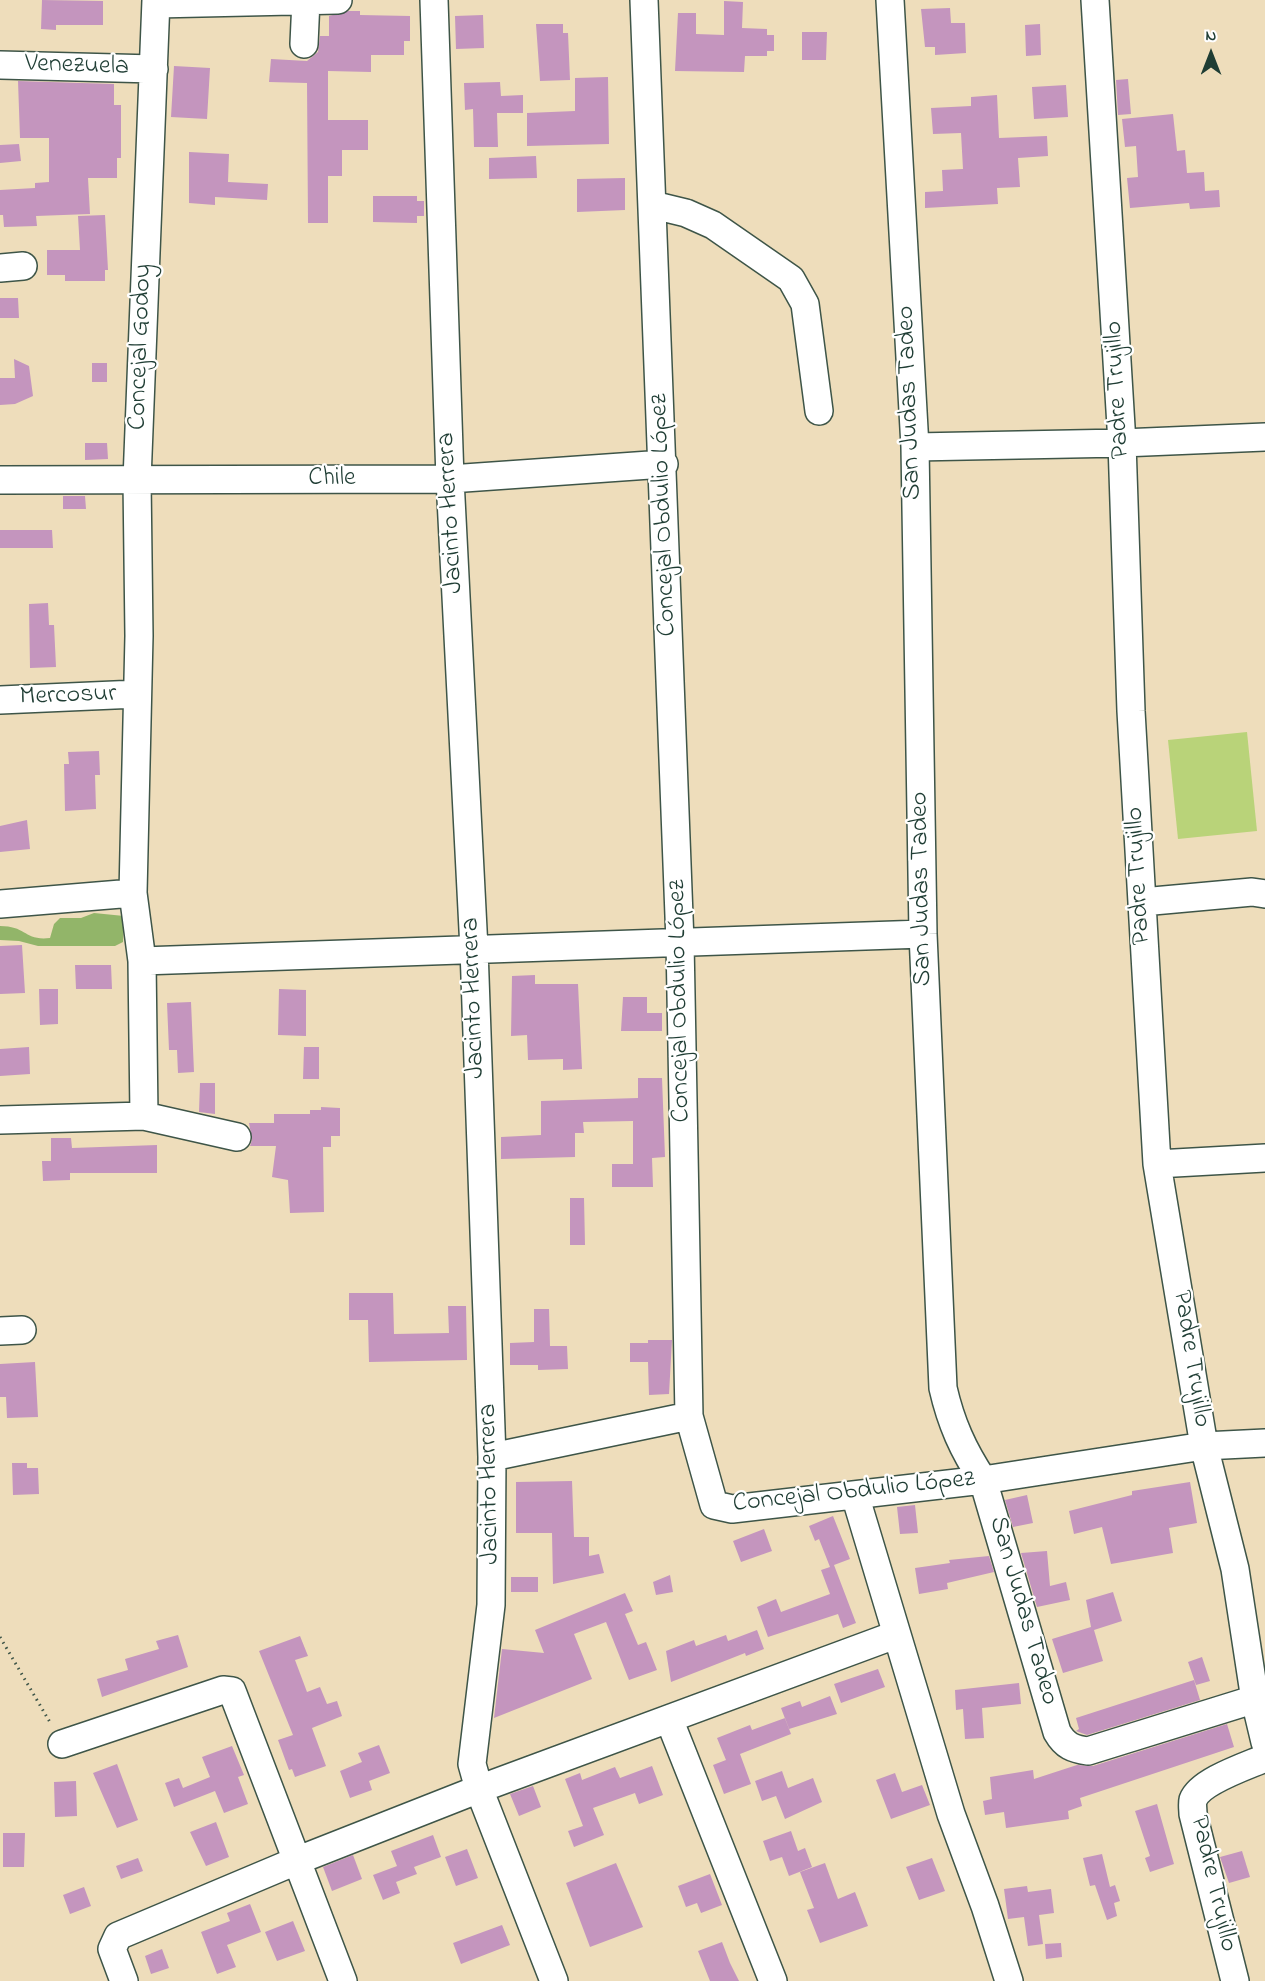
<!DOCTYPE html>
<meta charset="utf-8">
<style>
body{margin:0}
#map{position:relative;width:1265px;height:1981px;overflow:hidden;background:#edb;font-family:"Indie Flower",sans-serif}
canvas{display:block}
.north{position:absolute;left:1181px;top:24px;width:60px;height:60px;-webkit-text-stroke:4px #fff;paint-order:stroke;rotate:0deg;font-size:16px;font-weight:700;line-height:24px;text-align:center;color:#1f3d34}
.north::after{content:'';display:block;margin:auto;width:21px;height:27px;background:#1f3d34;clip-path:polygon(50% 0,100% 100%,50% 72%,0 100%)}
</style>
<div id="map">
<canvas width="1265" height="1981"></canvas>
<div class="north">N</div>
</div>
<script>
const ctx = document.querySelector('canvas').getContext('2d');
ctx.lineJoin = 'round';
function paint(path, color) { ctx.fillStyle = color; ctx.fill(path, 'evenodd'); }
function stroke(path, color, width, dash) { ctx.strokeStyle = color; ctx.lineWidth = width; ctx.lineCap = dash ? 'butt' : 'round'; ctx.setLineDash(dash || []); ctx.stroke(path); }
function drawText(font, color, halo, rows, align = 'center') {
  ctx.font = font + ' "Indie Flower",sans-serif'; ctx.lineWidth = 4.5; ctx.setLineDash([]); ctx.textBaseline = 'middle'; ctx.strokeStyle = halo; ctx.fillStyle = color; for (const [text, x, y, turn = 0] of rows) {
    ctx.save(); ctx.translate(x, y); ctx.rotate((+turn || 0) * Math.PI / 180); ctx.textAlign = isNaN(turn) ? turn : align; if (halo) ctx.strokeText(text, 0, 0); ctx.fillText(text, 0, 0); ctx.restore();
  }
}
paint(new Path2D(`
 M1247 732 1257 831 1178 839 1168 740Z`), '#b9d379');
paint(new Path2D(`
 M94 913 124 916 123 942 115 946H38L19 941 0 940V926C27 926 24 941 50 938L54 924 60 918H81Z`), '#92b569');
paint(new Path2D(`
 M42 0 103 1V25H56V30L41 29Z
 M724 1 743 2 742 28 767 29V35H774V51H767V56H745L744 72 675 71 678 13H696V34L724 35Z
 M950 8 951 23H965L966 53 935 55V47H925L921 9Z
 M348 11H360V15L410 16V41H404V55H371V72L328 71V120H368V150H342V176H328V223H308L307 83 269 82 271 59 307 61 318 52 320 36H329V16Z
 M483 15 484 48 456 49 455 16Z
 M536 24H563V33H568L570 80 540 81Z
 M1040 24 1041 55 1026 56 1025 25Z
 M802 32H827L826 60H802Z
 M174 66 210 68 207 119 171 117Z
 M608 77 609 144 527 146V113L575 111V78Z
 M1128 79 1131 114 1118 115 1116 80Z
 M18 81 114 84V105H121V158H117V178H88L90 214 36 216 37 226 4 227 3 215H0V190L35 188V183L49 182V138H20Z
 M500 82 501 96 523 95V113H497L498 147H474L473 109 465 110 464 83Z
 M1066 85 1068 117 1034 119 1032 87Z
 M997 95 999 138 1047 136 1048 156 1018 158 1020 187 997 188 998 204 925 208V192L943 191 942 170 963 169 961 133 933 134 931 108 971 106V97Z
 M1173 114 1177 151 1185 150 1187 173 1204 172 1205 191 1219 190 1220 207 1190 209 1189 203 1130 208 1127 178 1138 177 1136 146 1125 147 1122 119Z
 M19 144 21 161 0 163V145Z
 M189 152 229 154 228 182 268 184 267 200 215 197V205L189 203Z
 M536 156 537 178 489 179V158Z
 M625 178V210L577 212V179Z
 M373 196H417V201H424V216H417V223L373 222Z
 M105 215 108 270H105V281H65V275H47V250H80L78 216Z
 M0 298H18L19 318H0Z
 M14 359 29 366 33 396 15 404 0 405V378H15Z
 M92 363H107V382H92Z
 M85 443H107L108 459 85 460Z
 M63 496H85L86 509H63Z
 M0 530H52L53 548H0Z
 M48 603 49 625H54L56 667 30 668 29 604Z
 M99 751 100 775H95L96 809 65 811 64 764H69L68 752Z
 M27 820 30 849 0 852V826Z
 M22 945 25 993 0 994V946Z
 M75 965H111L112 989H76Z
 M535 975V984H578L582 1069 563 1070V1059L528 1060 527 1035 511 1036 512 976Z
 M39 989H58V1024L40 1025Z
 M279 989 306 990V1036L278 1035Z
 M623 997H647V1013H662V1031H621Z
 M191 1002 194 1072 178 1073 177 1050H169L167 1003Z
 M29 1047 30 1074 0 1076V1049Z
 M304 1047H319V1079H303Z
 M638 1078H662L665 1157 652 1158 653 1187H612V1164H633V1121L583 1122 584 1133H575V1157L501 1159V1137L541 1135V1101L638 1098Z
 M200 1083H215V1114L199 1112Z
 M321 1107 340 1108V1136H331V1147H323L324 1212 290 1213 288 1180 272 1177 276 1146H250L252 1140 249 1123H274V1114H310V1110H321Z
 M51 1138H71L72 1148 157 1145V1173H70V1180L43 1181 42 1161H51Z
 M570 1198H584L585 1245H570Z
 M349 1293H393L394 1334 449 1333 448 1306H466L467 1360 369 1362 368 1320H349Z
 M534 1309H549L550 1346H567L568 1369 538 1370V1365H510V1343L534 1342Z
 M648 1340H672L669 1394 649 1395 648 1362H630V1343H648Z
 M35 1362 38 1417 7 1418 6 1397H0V1364Z
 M12 1463H27V1468H38L39 1494 13 1495Z
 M572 1481 574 1537H589V1556L599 1554 604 1573 553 1584 552 1533H516V1482Z
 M1190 1482 1197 1523 1169 1528 1173 1553 1111 1564 1102 1527 1074 1534 1069 1511 1132 1495V1491Z
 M1027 1495 1033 1523 1013 1527 1005 1500Z
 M915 1505 918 1533 900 1534 897 1507Z
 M833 1516 850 1559 834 1565 856 1623 843 1628 838 1614 768 1637 757 1607 776 1599 781 1612 830 1594 821 1570 830 1567 819 1539 815 1541 809 1526Z
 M764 1529 772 1551 741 1562 733 1541Z
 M1047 1551 1050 1586 1066 1582 1070 1600 1037 1607 1021 1553Z
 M989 1556 994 1572 947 1583 948 1589 919 1594 915 1568 950 1563 949 1560Z
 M670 1575 673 1592 656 1595 653 1582Z
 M511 1577H538V1592H511Z
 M1113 1592 1122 1621 1094 1630 1103 1661 1063 1673 1052 1639 1091 1627 1086 1600Z
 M625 1593 633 1611 625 1614 638 1645 646 1642 657 1670 629 1680 606 1622 574 1634 592 1679 494 1718 502 1649 544 1653 535 1630Z
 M757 1630 764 1649 746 1656 745 1653 671 1682 666 1651 694 1640 696 1646 726 1635 728 1641Z
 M178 1635 188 1667 102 1697 97 1679 128 1670 125 1659 159 1649 156 1641Z
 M300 1636 308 1656 295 1660 307 1692 320 1687 327 1704 337 1701 342 1716 312 1728 326 1766 295 1777 292 1769 289 1770 278 1740 293 1735 259 1651Z
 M1202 1657 1210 1681 1196 1685 1188 1662Z
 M878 1669 885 1687 841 1703 834 1684Z
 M1194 1680 1200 1700 1087 1735 1076 1731 1079 1729 1076 1718Z
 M1019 1683 1021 1704 982 1708 984 1738 965 1739 963 1709 956 1710 955 1690Z
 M830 1696 837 1714 789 1729 781 1708 800 1701 802 1707Z
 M785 1718 791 1734 740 1754 751 1784 724 1794 713 1765 726 1760 717 1738 750 1725 752 1730Z
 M1227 1724 1234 1747 1080 1798 1082 1806 1068 1811 1069 1819 1006 1828 1004 1812 985 1815 983 1801 992 1799 990 1777 1033 1770 1034 1779 1077 1765 1093 1766Z
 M379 1745 390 1773 369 1781 372 1790 350 1798 340 1771 362 1762 358 1753Z
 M232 1746 244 1775 238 1777 248 1804 224 1813 215 1791 174 1807 165 1783 179 1778 183 1788 210 1777 202 1757Z
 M117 1764 138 1820 117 1828 93 1773Z
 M652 1766 663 1795 639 1804 635 1793 593 1808 604 1835 574 1847 568 1831 583 1826 565 1779 580 1773 582 1780 615 1767 620 1778Z
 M782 1771 788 1788 813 1778 822 1802 785 1819 776 1796 762 1801 755 1781Z
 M895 1773 902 1792 922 1785 930 1805 891 1819 876 1780Z
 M76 1781 77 1816 55 1817 54 1782Z
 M533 1786 541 1807 519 1816 510 1794Z
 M1157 1804 1174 1864 1150 1872 1145 1858 1150 1856 1135 1811Z
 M216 1822 229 1857 206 1866 190 1832Z
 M791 1831 798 1851 805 1848 812 1867 789 1876 782 1857 770 1861 763 1841Z
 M3 1833H25L24 1867H3Z
 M433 1835 441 1857 414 1867 417 1874 396 1882 400 1893 383 1900 373 1875 397 1866 391 1851Z
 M467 1849 478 1878 456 1886 445 1857Z
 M1242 1851 1250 1877 1229 1883 1220 1857Z
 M1102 1854 1110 1887 1115 1885 1120 1901 1114 1903 1117 1916 1107 1920 1095 1885 1090 1886 1083 1858Z
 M353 1855 362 1879 332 1891 323 1867Z
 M138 1858 143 1871 121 1879 116 1866Z
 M932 1858 945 1891 919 1900 906 1867Z
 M616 1863 643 1927 590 1947 566 1883Z
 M825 1863 838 1899 855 1892 868 1926 820 1943 807 1910 814 1908 800 1872Z
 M710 1874 722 1905 701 1913 697 1903 686 1907 678 1886Z
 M1027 1886 1028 1892 1051 1889 1054 1913 1039 1915 1043 1944 1028 1946 1024 1917 1008 1919 1004 1889Z
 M84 1887 91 1906 70 1914 63 1895Z
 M250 1904 261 1932 227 1945 236 1967 217 1974 201 1932 230 1921 227 1913Z
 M293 1921 305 1951 277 1961 265 1932Z
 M502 1925 510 1945 461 1964 453 1943Z
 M722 1942 730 1963 739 1981H710L698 1951Z
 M1061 1943 1062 1957 1046 1959 1045 1944Z
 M162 1949 169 1968 151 1974 145 1956Z`), '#c495be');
const minor = new Path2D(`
 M434 0 450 479 474 949 492 1457 491 1605 472 1764 479 1789 554 1981
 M644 0 680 942 689 1416 714 1505 732 1509 983 1480 1204 1446 1265 1443
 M890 0 915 447 923 934 943 1388C951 1423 963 1450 983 1480L1057 1732C1065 1746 1073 1749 1088 1751L1265 1696
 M1095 0 1122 443 1131 711 1157 1164 1204 1446 1235 1569 1255 1700 1265 1742
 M156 4 338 0
 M304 44 306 0
 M0 65 154 69
 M653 205 686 213 713 225 791 279 805 304 819 411
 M0 268 23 266
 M915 447 1122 443 1265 437
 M0 480 450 479 664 464
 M0 700 137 694
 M1142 902 1252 892 1265 894
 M0 904 133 893
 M142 961 923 934
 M144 1116 142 961 133 893 139 636 137 480 156 0
 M0 1120 144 1116 237 1137
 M1157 1164 1265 1158
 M0 1331 22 1330
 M492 1457 689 1416
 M855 1495 951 1814 985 1906 1009 1981
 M669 1719 773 1981
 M62 1744 223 1690 232 1691 343 1981
 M124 1981 112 1949 118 1936 296 1861 479 1789 895 1635
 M1235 1981 1193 1814C1193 1810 1192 1804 1193 1800 1200 1781 1247 1766 1265 1758`);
stroke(minor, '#3e5548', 30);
stroke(new Path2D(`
 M0 1637 51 1724`), '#3e5548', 3, [1.5, 4.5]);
stroke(minor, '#fff', 27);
drawText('26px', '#1f3d34', '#fff', [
 ["Venezuela",77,67,2],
 ["Concejal Godoy",142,347,-88],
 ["Padre Trujillo",1119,390,-93],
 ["San Judas Tadeo",911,403,-92],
 ["Chile",332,480],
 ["Jacinto Herrera",452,513,-93],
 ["Concejal Obdulio López",665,515,-92],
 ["Mercosur",68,697,-2],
 ["Padre Trujillo",1140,876,-93],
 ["San Judas Tadeo",923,889,-91],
 ["Jacinto Herrera",475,998,-92],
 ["Concejal Obdulio López",681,1001,-91],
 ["Padre Trujillo",1190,1359,81],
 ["Jacinto Herrera",491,1484,-91],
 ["Concejal Obdulio López",854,1493,-6],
 ["San Judas Tadeo",1022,1611,74],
 ["Padre Trujillo",1212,1884,77]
]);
</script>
